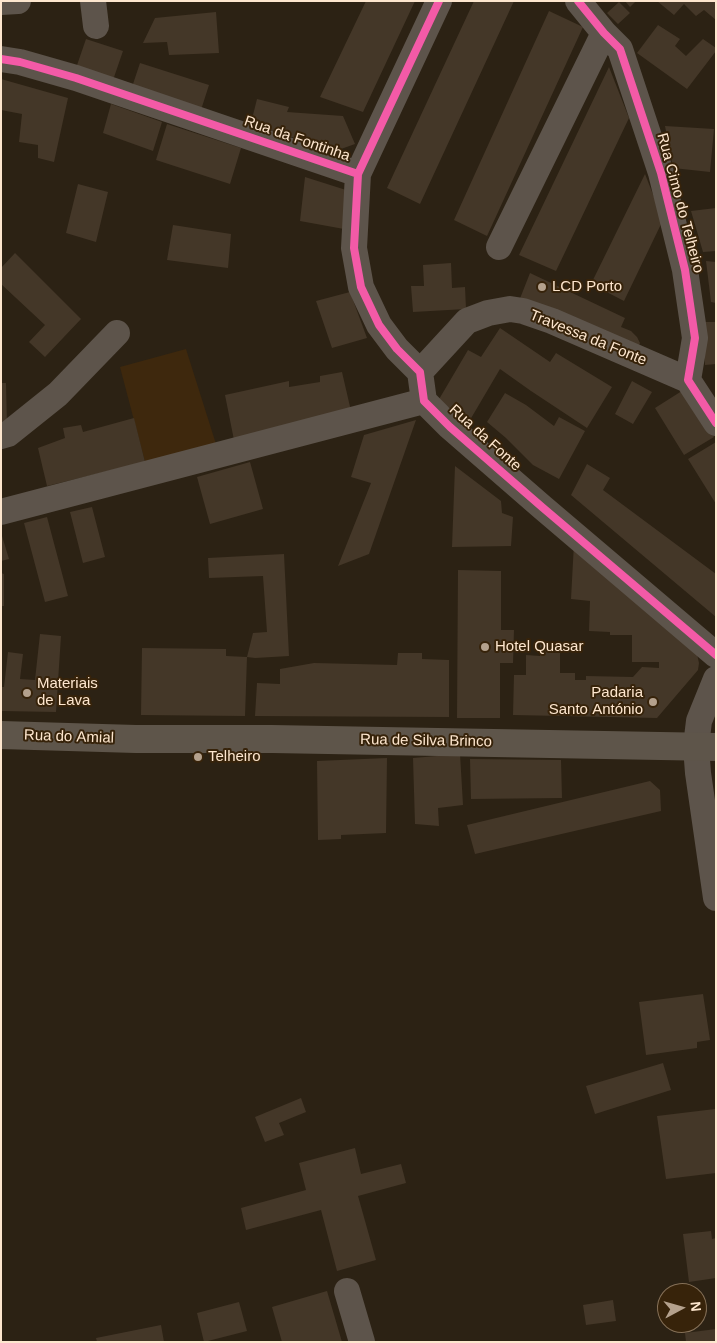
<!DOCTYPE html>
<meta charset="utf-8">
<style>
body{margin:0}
#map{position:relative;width:717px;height:1343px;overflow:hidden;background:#2c2214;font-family:Helvetica,sans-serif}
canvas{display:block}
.frame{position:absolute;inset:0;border:2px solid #fde6ce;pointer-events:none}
.north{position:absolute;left:657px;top:1283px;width:50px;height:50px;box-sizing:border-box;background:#37230a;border:1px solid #867158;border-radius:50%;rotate:84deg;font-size:14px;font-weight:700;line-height:20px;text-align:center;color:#fde6ce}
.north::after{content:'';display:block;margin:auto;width:18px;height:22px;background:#b4a18d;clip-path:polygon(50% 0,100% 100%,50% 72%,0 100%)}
</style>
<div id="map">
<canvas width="717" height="1343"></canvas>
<div class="frame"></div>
<div class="north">N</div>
</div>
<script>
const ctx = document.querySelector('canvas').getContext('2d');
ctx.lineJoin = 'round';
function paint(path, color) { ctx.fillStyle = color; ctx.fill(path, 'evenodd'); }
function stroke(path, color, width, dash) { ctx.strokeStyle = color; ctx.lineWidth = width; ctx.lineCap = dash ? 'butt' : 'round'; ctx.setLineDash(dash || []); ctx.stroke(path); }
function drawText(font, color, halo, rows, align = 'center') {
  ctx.font = font + ' Helvetica,sans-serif'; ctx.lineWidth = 4; ctx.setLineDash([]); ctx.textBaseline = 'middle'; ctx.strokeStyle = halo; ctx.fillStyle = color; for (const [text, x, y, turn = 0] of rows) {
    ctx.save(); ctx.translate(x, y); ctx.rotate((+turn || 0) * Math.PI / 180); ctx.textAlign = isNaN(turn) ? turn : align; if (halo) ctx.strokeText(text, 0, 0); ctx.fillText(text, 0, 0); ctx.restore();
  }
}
paint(new Path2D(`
 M186 349 216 444 145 462 120 367Z`), '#3e280d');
paint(new Path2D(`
 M366 1H415L363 112 320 97Z
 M474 1H514L420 204 387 188Z
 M625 1H636L630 7Z
 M657 1H716V20L704 10 696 16 684 4 674 15Z
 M619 2 630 13 618 24 607 13Z
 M549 11 583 27 487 236 454 220Z
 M216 12 219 53 169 55 167 42 143 43 155 18Z
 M658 25 680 39 675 46 686 56 703 39 716 48V51L687 89 637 53Z
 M86 39 123 51 112 83 75 71Z
 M140 63 209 85 200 113 131 90Z
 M609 67 629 118 556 271 519 255Z
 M1 79 68 98 54 162 38 158V145L19 142 22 114 1 110Z
 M257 99 289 107 287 112 343 116 355 144 341 149 250 127Z
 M111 104 162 122 153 151 103 133Z
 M167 124 241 148 230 184 156 160Z
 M665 126 714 129 710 172 673 168Z
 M645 174 663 220 624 301 591 284Z
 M305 177 346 190 344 229 300 221Z
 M78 184 108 192 96 242 66 233Z
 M716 208V251L703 252 691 211Z
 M173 225 231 234 228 268 167 260Z
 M15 253 81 319 45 357 29 342 45 325 1 284V268Z
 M706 261 716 262V303L711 302Z
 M451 263 452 288 465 287 466 309 413 312 411 286H424L423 265Z
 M530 273 625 318 621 327 631 331 637 337 640 343 638 348 519 301Z
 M350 292 367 338 332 348 316 301Z
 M703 322H716V364L705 365Z
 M500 328 550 362 556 353 612 387 587 428 531 391 500 369 470 420 438 401 468 350 481 357Z
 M342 372 351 411 234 440 225 395 289 381V387L320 382V376Z
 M632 381 652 392 633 424 615 414Z
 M1 383H6L7 426 1 427Z
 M685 389 714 437 684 455 655 408Z
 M505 393 526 405 554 426 559 417 585 431 559 479 533 465 506 438 487 422Z
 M134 418 145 462 47 486 38 448 65 438 63 428 81 425 83 432Z
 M416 420 369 554 338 566 371 483 351 477 364 435Z
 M716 442V504L688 459Z
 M250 462 263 509 210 524 197 477Z
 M587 464 610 478 603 490 716 574V617L571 495Z
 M455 466 501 501 502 513 513 517 511 546 452 547Z
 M92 507 105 557 83 563 70 512Z
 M47 517 68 596 45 602 24 523Z
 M2 536 9 559 1 561V537Z
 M574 543 697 654 699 663 698 670 657 718 513 715 514 675H526V655L540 656V642H550L551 653H560V673H575V680H586V676L633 677 642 667 659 668V662H632V635H610V632L589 631 590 601 571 599Z
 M284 554 289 656 255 658 247 657 245 716 141 715 142 648 226 649V656L247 657 253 633 267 632 263 576 209 578 208 558Z
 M458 570 501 571V630H514L513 663H500V718H457Z
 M1 573 4 574V606H1Z
 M40 634 61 636 56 712 1 711V687H4L8 652 23 654 20 679 35 680Z
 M398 653H422V659L449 660V717L255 716 257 683 280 684V669L314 663 397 665Z
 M460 754 463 805 438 808 439 826 415 824 413 758Z
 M387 758 386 833 341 835V839L318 840 317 761Z
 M470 759 561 760 562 798 471 799Z
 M650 781 660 790 661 811 475 854 467 825Z
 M703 994 710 1040 697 1042V1048L646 1055 639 1002Z
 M663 1063 671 1090 595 1114 586 1086Z
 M301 1098 306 1112 279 1123 284 1135 265 1142 255 1117Z
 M715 1109 716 1173 666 1179 657 1116Z
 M355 1148 361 1174 401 1164 406 1183 358 1196 376 1260 337 1271 321 1210 246 1230 241 1208 306 1190 299 1163Z
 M711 1231 712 1239 716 1238V1278L689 1282 683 1234Z
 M327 1291 342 1342H282L272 1307Z
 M613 1300 616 1321 586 1325 583 1305Z
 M239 1302 247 1331 204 1342 197 1313Z
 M161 1325 164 1342H97L96 1338Z
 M716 1329V1342H686L685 1333Z`), '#443728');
stroke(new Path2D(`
 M93 1 96 26
 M578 1 604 33 620 49 661 173 685 270 695 338 688 380 716 423
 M1 2 18 1
 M1 59 20 62 76 78 358 174 439 1
 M358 174 354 248 361 287 379 325 397 349 420 372 424 401 450 427 542 507 716 655
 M499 247 604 33
 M420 372 467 321 488 313 510 309 523 311 552 321 688 380
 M1 436 8 434 58 394 117 333
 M1 512 424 401
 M716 679 699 721 696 746 698 773 716 898
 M347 1291 362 1342`), '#5d544b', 26);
stroke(new Path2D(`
 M1 735 136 739H272L716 747`), '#5e554a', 28);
stroke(new Path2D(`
 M578 1 604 33 620 49 661 173 685 270 695 338 688 380 716 423
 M1 59 20 62 76 78 358 174 439 1
 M358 174 354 248 361 287 379 325 397 349 420 372 424 401 450 427 542 507 716 655`), '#f35aa7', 8);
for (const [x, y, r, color] of [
 [542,287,5,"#b4a18d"],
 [485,647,5,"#b4a18d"],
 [27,693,5,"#b4a18d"],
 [653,702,5,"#b4a18d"],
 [198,757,5,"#b4a18d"]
]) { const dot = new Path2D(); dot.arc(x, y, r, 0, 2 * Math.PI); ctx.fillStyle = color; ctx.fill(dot); stroke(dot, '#37230a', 2); }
drawText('15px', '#fde6ce', '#37230a', [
 ["Rua da Fontinha",297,139,19],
 ["Rua Cimo do Telheiro",680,203,75],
 ["Travessa da Fonte",588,338,22],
 ["Rua da Fonte",485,438,42],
 ["Rua do Amial",69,737,2],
 ["Rua de Silva Brinco",426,741,1]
]);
drawText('15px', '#fde6ce', '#37230a', [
 ["LCD Porto",552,287],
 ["Hotel Quasar",495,647],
 ["Materiais",37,684],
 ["de Lava",37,701],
 ["Padaria",643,693,"right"],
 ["Santo António",643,710,"right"],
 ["Telheiro",208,757]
], 'left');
</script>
